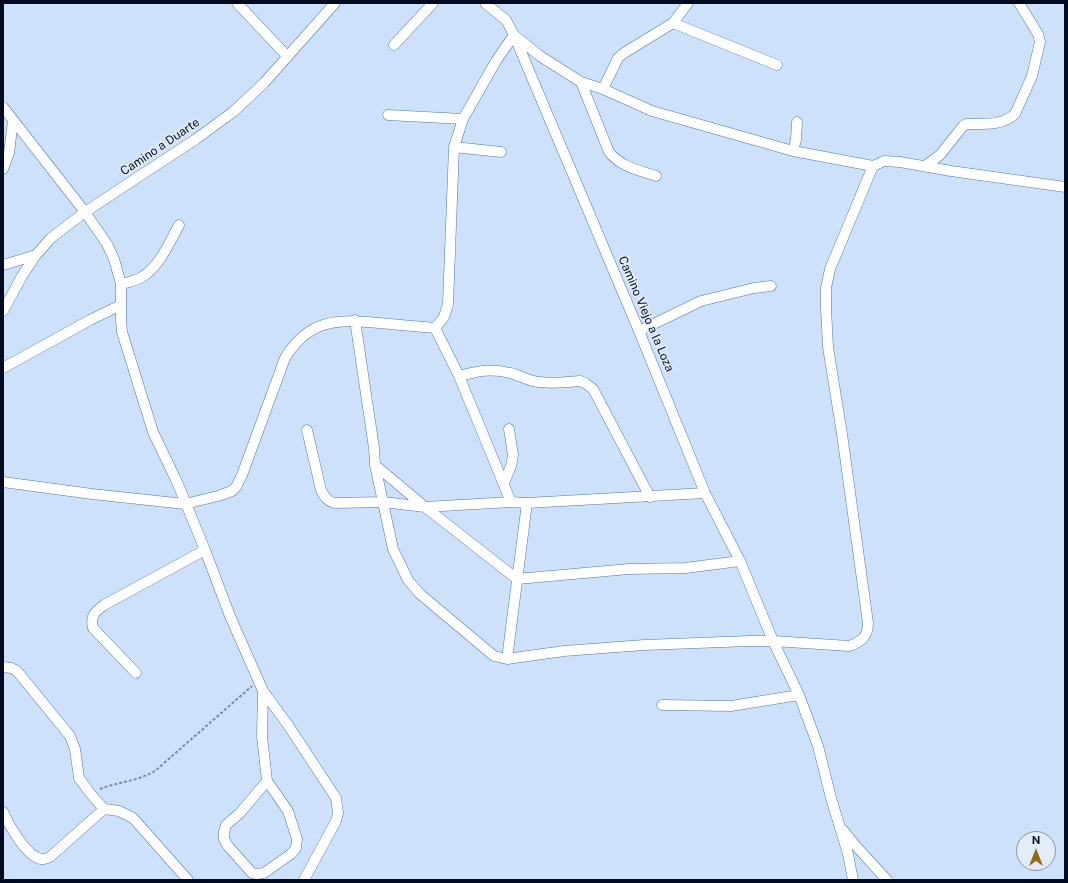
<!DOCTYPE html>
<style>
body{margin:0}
#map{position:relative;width:1068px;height:883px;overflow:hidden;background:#cee1fb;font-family:"Public Sans",sans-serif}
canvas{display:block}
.frame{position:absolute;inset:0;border:4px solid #000b21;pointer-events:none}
.north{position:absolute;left:1016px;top:831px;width:40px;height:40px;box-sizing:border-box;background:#e3edfa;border:1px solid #8893a3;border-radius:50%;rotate:0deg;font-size:11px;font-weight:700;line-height:16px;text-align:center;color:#000b21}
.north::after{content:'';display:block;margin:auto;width:14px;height:18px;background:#976919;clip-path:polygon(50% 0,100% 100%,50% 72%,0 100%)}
</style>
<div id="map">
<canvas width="1068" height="883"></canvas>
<div class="frame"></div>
<div class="north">N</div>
</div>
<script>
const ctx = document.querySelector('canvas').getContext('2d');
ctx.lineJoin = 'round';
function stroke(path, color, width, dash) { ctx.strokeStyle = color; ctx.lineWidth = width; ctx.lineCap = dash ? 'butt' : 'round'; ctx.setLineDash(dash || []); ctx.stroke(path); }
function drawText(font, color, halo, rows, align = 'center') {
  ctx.font = font + ' "Public Sans",sans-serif'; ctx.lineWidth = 3; ctx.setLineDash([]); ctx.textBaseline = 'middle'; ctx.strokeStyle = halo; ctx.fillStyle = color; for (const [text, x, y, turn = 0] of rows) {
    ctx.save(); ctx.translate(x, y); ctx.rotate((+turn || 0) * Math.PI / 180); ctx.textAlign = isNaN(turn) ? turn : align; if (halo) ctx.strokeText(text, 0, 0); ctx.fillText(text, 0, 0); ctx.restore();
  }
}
const minor = new Path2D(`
 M237 3 287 56
 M485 3 506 20 514 35 639 331 705 493 740 561 773 641 799 695 818 746 831 798 848 854 853 880
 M673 23 777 65
 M394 45 433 3
 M581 82 609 152C621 167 638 170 656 176
 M603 89 618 58 624 53 673 23 688 3
 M3 107 85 212 107 244 114 259 121 284V320L122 332 153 432 177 482 205 550 230 616 263 691 288 725 336 798 338 813 336 821 304 880
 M388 115 463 119
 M454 147 501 152
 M793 151 796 140 797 122
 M925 166 940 155 963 126 966 124C983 124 1002 126 1015 114L1032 76 1040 42 1038 34 1019 3
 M3 169 9 153 13 120
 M3 265 36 255
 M121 284C128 282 136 281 142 277 160 266 169 243 179 225
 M3 311 22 276 36 255 51 238 85 212 196 139 233 112 264 83 335 3
 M355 320 374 448 375 465 393 549 408 580 420 594 494 656 507 659 564 651 644 645 750 641H773L849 646C861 642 868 637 868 623L842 434 828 347 826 308V288L830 269 873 166
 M639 331 701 301 754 288 771 286
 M3 368 90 320 121 305
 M459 376C478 371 491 368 510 373 520 375 529 382 540 382 553 384 566 382 580 381L585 383 593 389 650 497
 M307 430 321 490C325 497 327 501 334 503L383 502 425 507 511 502 527 503 705 493
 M375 465 425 507 517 579 629 569 685 568 740 561
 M3 482 92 494 185 504 218 496 232 491 236 487 242 475 285 358C309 319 337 319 379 323 398 325 417 326 435 328
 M504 483 511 466 513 455 509 429
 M511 502 459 376 435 328 444 317 448 304 454 147 463 119 496 61 514 35 540 56 581 82 603 89 652 111 793 151 873 166 884 161 900 162 951 171 1065 187
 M507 659 527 503
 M3 667 11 668 17 671 70 736 75 749 79 778 90 793 104 809
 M136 673 93 628C90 615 95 612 104 605L205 550
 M263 691 262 736 267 781 288 811 297 839 296 848 291 854 264 873 257 874 252 873 228 846 224 839V832L226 825 240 813 267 781
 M662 705 731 706 799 695
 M3 812C9 825 26 856 41 859 44 860 47 858 50 857L104 809 119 811 133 818 188 880
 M843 830 855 845 887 880`);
stroke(minor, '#4b77b1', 11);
stroke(new Path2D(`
 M100 789C118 782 138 781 155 771L252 686`), '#7c8ba4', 2, [3, 2]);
stroke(minor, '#fff', 10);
drawText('12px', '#000b21', '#e3edfa', [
 ["Camino a Duarte",160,147,-34],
 ["Camino Viejo a la Loza",646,314,67]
]);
</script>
